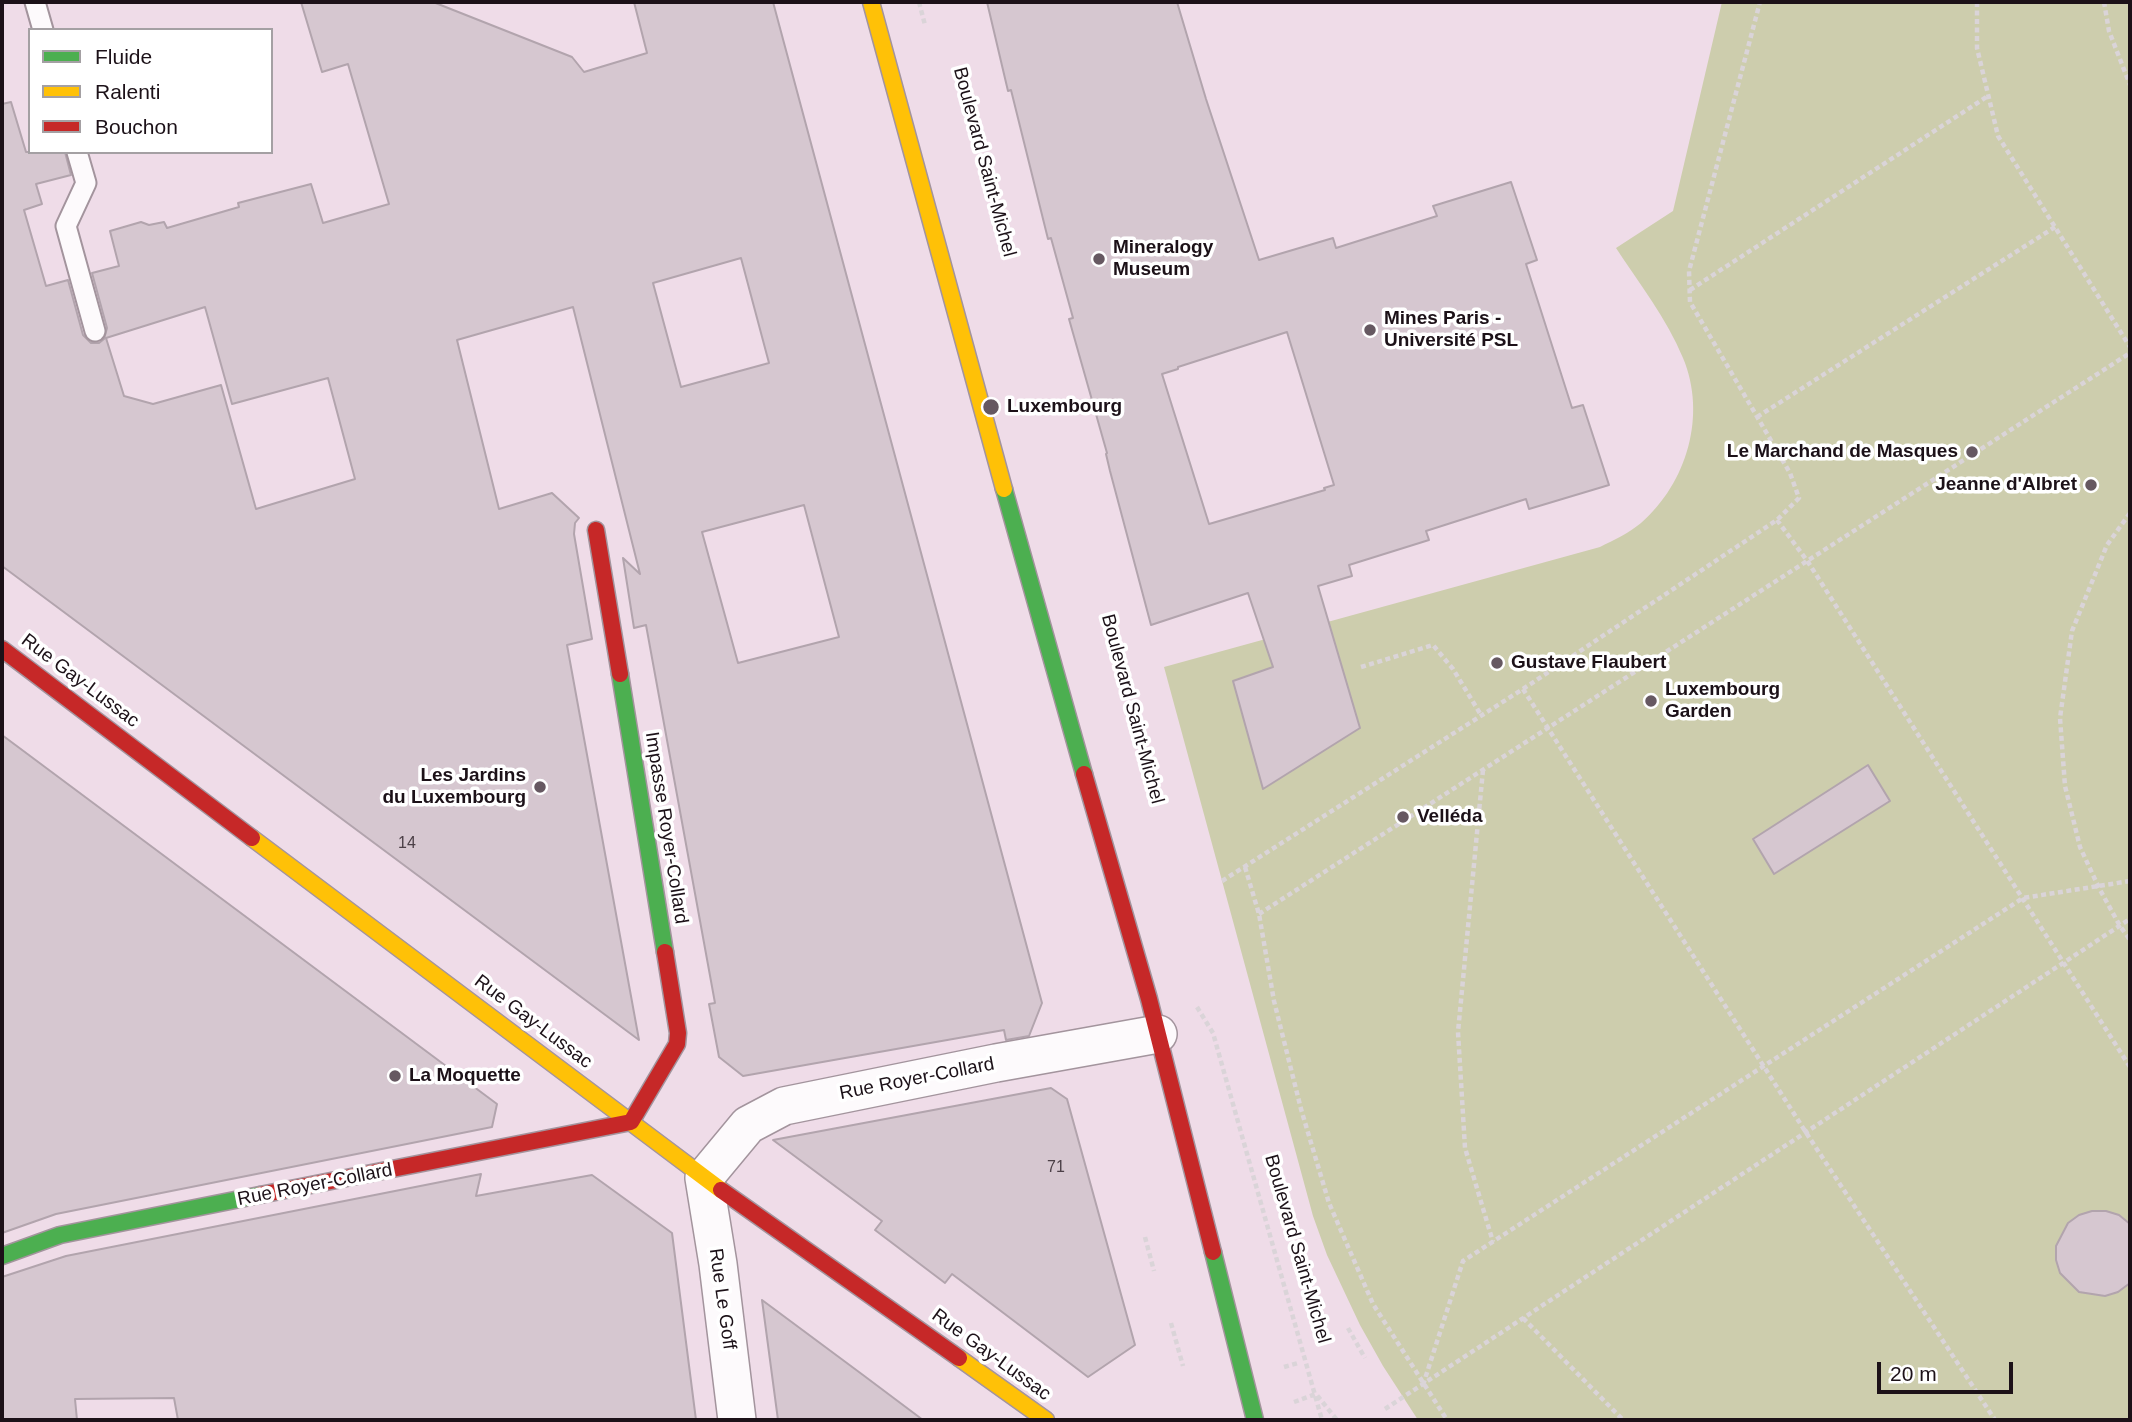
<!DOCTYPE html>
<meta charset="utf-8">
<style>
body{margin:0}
#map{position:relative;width:2132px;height:1422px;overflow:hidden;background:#efdce8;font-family:Arial,sans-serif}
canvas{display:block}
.frame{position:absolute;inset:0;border:4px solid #1c1118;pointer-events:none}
.legend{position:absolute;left:28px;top:28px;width:245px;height:126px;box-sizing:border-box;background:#fff;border:2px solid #a4a0a3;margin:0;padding:9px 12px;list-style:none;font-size:21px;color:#1c1118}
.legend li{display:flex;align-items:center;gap:14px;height:35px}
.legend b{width:35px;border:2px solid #a4a0a3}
.scale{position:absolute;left:1877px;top:1362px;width:136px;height:32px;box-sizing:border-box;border:4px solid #1c1118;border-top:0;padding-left:9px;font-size:21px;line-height:24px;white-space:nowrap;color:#1c1118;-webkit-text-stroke:5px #fff;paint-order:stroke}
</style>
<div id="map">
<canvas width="2132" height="1422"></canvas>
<div class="frame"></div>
<ul class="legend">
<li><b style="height:9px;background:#4caf50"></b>Fluide</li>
<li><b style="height:9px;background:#ffc107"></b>Ralenti</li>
<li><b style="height:9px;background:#c62828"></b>Bouchon</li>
</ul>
<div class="scale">20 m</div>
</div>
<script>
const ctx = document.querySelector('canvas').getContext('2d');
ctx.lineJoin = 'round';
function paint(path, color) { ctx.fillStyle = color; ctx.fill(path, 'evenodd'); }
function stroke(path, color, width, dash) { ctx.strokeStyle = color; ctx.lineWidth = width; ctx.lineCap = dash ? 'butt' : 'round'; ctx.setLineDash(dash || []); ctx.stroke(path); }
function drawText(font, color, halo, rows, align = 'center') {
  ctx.font = font + ' Arial,sans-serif'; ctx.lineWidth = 7; ctx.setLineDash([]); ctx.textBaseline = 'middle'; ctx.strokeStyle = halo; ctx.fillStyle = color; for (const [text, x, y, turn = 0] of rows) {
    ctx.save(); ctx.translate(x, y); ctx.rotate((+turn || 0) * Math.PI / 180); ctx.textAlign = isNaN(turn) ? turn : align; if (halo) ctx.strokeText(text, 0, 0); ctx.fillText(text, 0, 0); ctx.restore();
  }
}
paint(new Path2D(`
 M1722 2H2130V1420H1418L1383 1366 1360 1325 1327 1255 1313 1216 1164 667 1600 547C1614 540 1629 533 1641 523 1687 483 1707 415 1683 358 1667 319 1639 283 1616 248L1673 211Z`), '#cdcdad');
const building = new Path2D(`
 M301 2H433L572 57 584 72 647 53 634 2H773L1042 1003 1029 1036 1006 1040 1004 1030 743 1076 719 1057 709 1004 715 1003 646 625 634 628 623 558 640 574 573 307 457 340 499 509 552 493 579 518 575 523 574 534 592 639 567 645 639 1040 2 566V104L11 102 26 152H65L71 175 36 184 42 204 24 210 46 286 68 280 83 335 91 343H99L104 339 107 328 92 273 119 266 110 231 141 222 149 225 164 222 167 228 239 207 238 203 311 184 323 223 389 204 348 64 322 72ZM741 258 769 363 681 387 653 283ZM205 307 232 404 328 378 355 479 256 509 221 385 153 404 124 396 106 338ZM804 505 839 637 738 663 702 532Z
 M987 2H1177L1206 99 1259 260 1333 238 1336 248 1437 216 1433 206 1511 182 1537 260 1526 264 1572 408 1583 405 1609 485 1529 509 1526 499 1426 531 1429 540 1349 565 1352 576 1318 586 1360 728 1263 789 1233 681 1273 667 1248 593 1151 625 1110 471 1106 454 1107 453 1069 319 1073 318 1051 238 1048 239 1011 90 1008 91ZM1287 332 1334 485 1324 488 1325 490 1209 524 1162 374 1178 369V367Z
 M2 735 497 1104 492 1127 56 1214 2 1233Z
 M1868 765 1890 801 1774 874 1753 839Z
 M1051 1088 1067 1099 1135 1345 1088 1377 952 1274 945 1283 875 1230 882 1221 773 1140Z
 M481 1174 476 1196 592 1175 672 1233 696 1420H178L174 1398 75 1399 77 1420H2V1277L66 1256Z
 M2092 1211H2106L2119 1215 2130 1224V1283L2118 1292 2105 1296 2079 1292 2060 1273 2056 1260V1246L2068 1223 2079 1215Z
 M762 1300 863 1375 923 1420H778Z`);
paint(building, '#d6c7d0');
stroke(building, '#b2a4ad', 2);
const lane = new Path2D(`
 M35 2 43 30
 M77 152 86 183 66 226 95 331`);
const street = new Path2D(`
 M737 1420 718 1264 704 1178 748 1125 784 1106 996 1063 1158 1034`);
const fast = new Path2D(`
 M1004 489 1084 774
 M620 674 665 952
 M1213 1252 1255 1420
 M2 1256 60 1235 260 1195`);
const slow = new Path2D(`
 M871 2 1004 489
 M252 838 721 1190
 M959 1358 1046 1420`);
const jam = new Path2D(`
 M596 530 620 674
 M2 649 252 838
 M1084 774 1149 999 1213 1252
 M721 1190 959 1358
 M260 1195 631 1122 677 1044 678 1033 665 952`);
stroke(lane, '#a3949d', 23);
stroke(street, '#a3949d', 40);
stroke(fast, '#a3949d', 19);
stroke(slow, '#a3949d', 19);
stroke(jam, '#a3949d', 19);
stroke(new Path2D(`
 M919 2 925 25
 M1977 2V48L1998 136 2130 347
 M2104 2 2109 31 2130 85
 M1690 290 1988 96
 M1757 417 2055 227
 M2130 513 2107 545 2072 631 2060 718 2065 786 2080 847 2099 888 2120 926 2130 940
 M1777 520 1808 562 2130 1067
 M1361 667 1433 645 1453 669 1481 715
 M1523 689 1805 1131 1995 1420
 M1483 770 1458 1032 1465 1148 1493 1242
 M1245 867 1259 914 1274 1001 1301 1109 1329 1203 1373 1304 1447 1420
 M1222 881 1523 689 1777 520 1799 498 1790 473 1690 302 1689 271 1760 2
 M1259 914 2130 353
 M1197 1007 1213 1033 1322 1420
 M1145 1237 1154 1271
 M1523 1318 1623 1420
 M1171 1323 1183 1366
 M1348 1328 1365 1358
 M1284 1367 1298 1363
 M1423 1385 1463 1261 2023 898 2130 881
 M1294 1402 1316 1394 1337 1420
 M1385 1409 2130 919`), '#dad4d8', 4.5, [5, 3.5]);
stroke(lane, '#fdfafc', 19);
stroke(street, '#fdfafc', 37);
stroke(fast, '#4caf50', 16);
stroke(slow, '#ffc107', 16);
stroke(jam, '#c62828', 16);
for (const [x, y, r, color] of [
 [1099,259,7,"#665861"],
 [1370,330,7,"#665861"],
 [991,407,9,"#665861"],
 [1972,452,7,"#665861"],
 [2091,485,7,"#665861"],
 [1497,663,7,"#665861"],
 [1651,701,7,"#665861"],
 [540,787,7,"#665861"],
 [1403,817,7,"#665861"],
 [395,1076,7,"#665861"]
]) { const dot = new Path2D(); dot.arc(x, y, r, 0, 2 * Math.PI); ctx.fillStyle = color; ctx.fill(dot); stroke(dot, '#fff', 2.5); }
drawText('16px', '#4c4047', null, [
 ["14",407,844],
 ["71",1056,1168]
]);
drawText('19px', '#1c1118', '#fff', [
 ["Boulevard Saint-Michel",984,162,75],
 ["Rue Gay-Lussac",80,681,37],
 ["Boulevard Saint-Michel",1132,709,75],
 ["Impasse Royer-Collard",666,828,81],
 ["Rue Gay-Lussac",533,1022,37],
 ["Rue Royer-Collard",917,1079,-11],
 ["Rue Royer-Collard",315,1185,-11],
 ["Boulevard Saint-Michel",1297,1249,74],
 ["Rue Le Goff",722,1299,82],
 ["Rue Gay-Lussac",991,1355,36]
]);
drawText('bold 19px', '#1c1118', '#fff', [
 ["Mineralogy",1113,248],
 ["Museum",1113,270],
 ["Mines Paris -",1384,319],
 ["Université PSL",1384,341],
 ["Luxembourg",1007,407],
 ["Le Marchand de Masques",1958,452,"right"],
 ["Jeanne d'Albret",2077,485,"right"],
 ["Gustave Flaubert",1511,663],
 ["Luxembourg",1665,690],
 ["Garden",1665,712],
 ["Les Jardins",526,776,"right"],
 ["du Luxembourg",526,798,"right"],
 ["Velléda",1417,817],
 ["La Moquette",409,1076]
], 'left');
</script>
